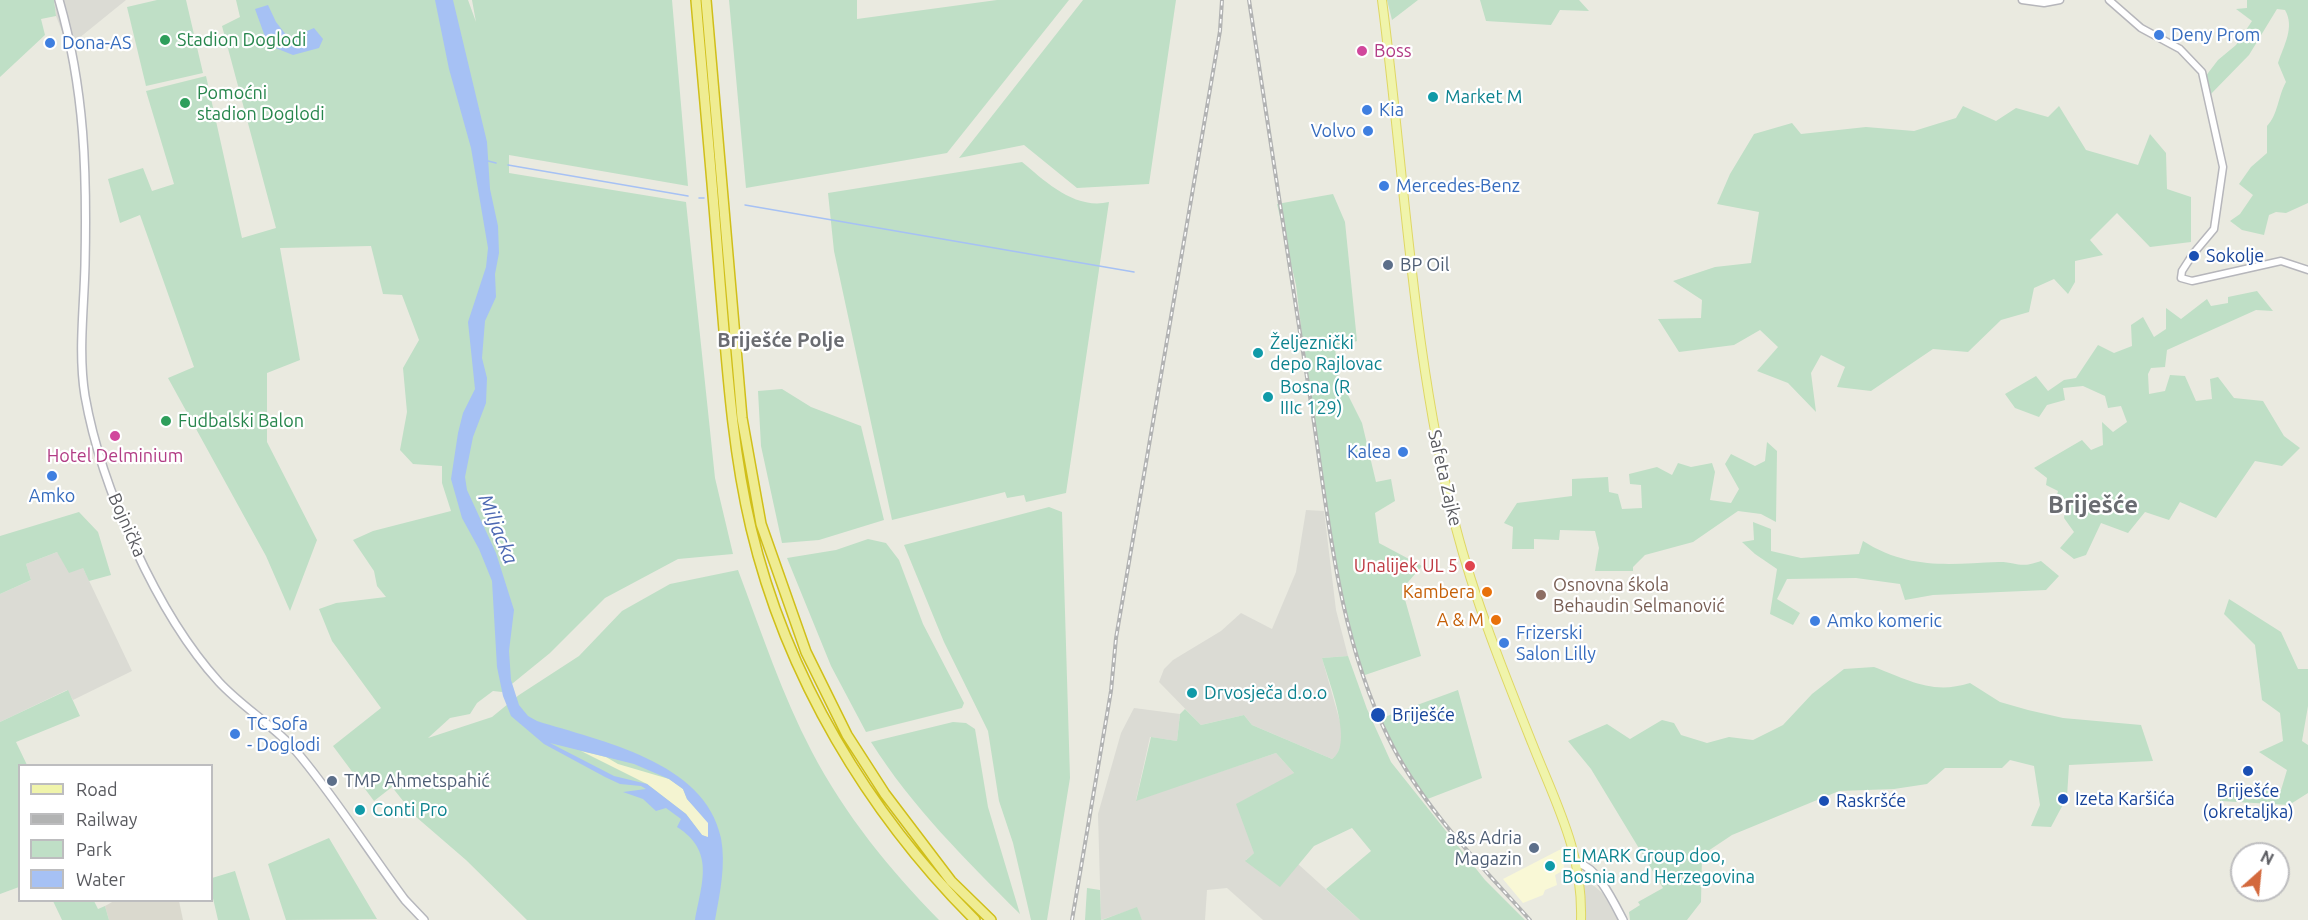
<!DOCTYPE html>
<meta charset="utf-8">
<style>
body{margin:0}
#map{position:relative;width:2308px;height:920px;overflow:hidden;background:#eaeae0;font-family:Ubuntu,sans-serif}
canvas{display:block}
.legend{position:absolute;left:18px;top:764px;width:195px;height:138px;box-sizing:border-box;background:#fff;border:2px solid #bdbdbf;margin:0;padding:8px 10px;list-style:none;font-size:18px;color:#595a5f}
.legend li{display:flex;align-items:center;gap:12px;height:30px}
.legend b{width:30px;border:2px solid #bdbdbf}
.north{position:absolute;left:2230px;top:842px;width:60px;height:60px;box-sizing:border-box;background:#fff;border:2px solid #bdbdbf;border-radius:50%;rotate:27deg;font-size:16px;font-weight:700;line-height:24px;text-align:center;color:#595a5f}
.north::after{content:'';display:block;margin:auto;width:21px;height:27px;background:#d3693d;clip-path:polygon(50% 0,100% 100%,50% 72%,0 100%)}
</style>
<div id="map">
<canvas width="2308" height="920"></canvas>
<ul class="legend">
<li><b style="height:8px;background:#f0f4ab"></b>Road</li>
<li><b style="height:8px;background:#b2b3b3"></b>Railway</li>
<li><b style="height:16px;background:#bfdfc6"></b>Park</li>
<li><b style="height:16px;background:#a6c1f4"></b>Water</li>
</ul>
<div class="north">N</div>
</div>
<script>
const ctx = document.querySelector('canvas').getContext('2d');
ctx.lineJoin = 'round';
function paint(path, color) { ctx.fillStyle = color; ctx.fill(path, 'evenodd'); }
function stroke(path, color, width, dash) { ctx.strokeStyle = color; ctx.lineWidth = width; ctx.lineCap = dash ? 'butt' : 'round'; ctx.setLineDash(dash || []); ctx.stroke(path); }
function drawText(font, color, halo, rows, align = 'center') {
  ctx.font = font + ' Ubuntu,sans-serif'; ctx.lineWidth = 4.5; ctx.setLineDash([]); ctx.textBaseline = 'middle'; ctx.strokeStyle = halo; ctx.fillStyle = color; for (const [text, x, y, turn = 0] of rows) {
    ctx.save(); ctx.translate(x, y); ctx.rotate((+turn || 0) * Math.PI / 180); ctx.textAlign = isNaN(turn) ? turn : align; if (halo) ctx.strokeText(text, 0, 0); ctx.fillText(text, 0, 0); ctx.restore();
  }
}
paint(new Path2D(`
 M1563 848 1564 870 1555 875 1557 885 1545 890 1543 895 1523 903 1503 879Z`), '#f9f8d6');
paint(new Path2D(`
 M54 0H126L68 47 56 16Z
 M1306 510 1324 511 1336 610 1348 656 1322 658 1344 736 1337 755 1332 759 1252 725 1244 715 1201 725 1159 682 1164 669 1173 660 1221 631 1241 613 1272 629 1296 572Z
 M57 552 83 568 132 671 73 700 67 690 0 722V594L31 580 26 564Z
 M1134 708 1180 714 1177 741 1150 737 1136 800 1276 753 1294 773 1254 853 1246 860 1280 886 1298 864 1360 920H1263L1227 888 1207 890 1205 920H1142L1136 908 1101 920 1098 814 1121 733Z
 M1581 875 1613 902 1623 920H1582Z`), '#dbdbd4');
paint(new Path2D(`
 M114 901H179L183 920H109L105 906Z`), '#dad9ce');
paint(new Path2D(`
 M0 0H54L56 16 41 19 45 35 0 77Z
 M157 0H186L203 73 146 86 127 7Z
 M236 0H468L476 22 472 0H672L688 186 509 155V173L686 202 715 478 733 554 678 559 605 598 550 653 502 692 493 691 477 703 470 714 450 718 428 738 492 717 519 695 579 656 622 611 670 584 738 570C761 631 782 695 812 752 845 815 890 870 939 920H527L466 860 415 816 392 787 374 801 333 746 381 708 332 641 319 609 336 603 386 597 377 586 374 571 353 540 373 531 451 511 442 483V466L413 464 400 450 407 412 403 368 419 340 402 295 383 294 371 246 280 248 300 360 267 373V442L317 540 290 611 266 556 168 378 194 367 140 215 120 223 108 179 143 168 152 191 174 184 146 91 206 76 242 238 276 228 222 26 240 17Z
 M729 0H857V19L997 0H1069L947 153 746 188Z
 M1083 0H1176L1149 184 1077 188 1024 145 959 158Z
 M1387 0H1418L1392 20Z
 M1480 0H1579L1589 11 1560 10 1551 25 1486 21Z
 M2247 0H2308V203L2286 213 2276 212 2269 215 2264 235 2242 230 2230 221 2240 214 2253 195 2239 184 2251 167 2267 153V126C2278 115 2278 96 2286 82L2278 63C2284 45 2295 27 2285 10L2277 9 2249 55 2208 97 2205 77 2218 60 2236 45 2252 21 2236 9 2247 8Z
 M1963 106 1996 121 2016 108 2048 117 2059 106 2086 150 2138 165 2150 134 2166 153 2167 189 2191 197V242L2150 247 2117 213 2090 240 2103 255 2075 261V282L2068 294 2054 279 2034 288 2029 312 2001 320 1968 352 1933 349 1871 391 1837 387 1845 367 1821 355 1811 373 1816 412 1788 383 1757 371 1778 347 1760 330 1734 345 1679 352 1658 319 1701 318 1702 300 1673 281 1715 267 1751 263 1759 212 1717 204 1730 174 1754 134 1792 123 1801 134 1866 127 1914 131 1956 118Z
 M1022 162C1046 182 1075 210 1109 202L1066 493 1026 502 1024 495 1007 498 1005 492 892 520 834 251 828 193Z
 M1333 194 1345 222 1357 341 1335 348 1338 375 1362 423 1376 482 1391 479 1395 501 1375 513 1379 543 1422 566 1402 589 1421 656 1362 676 1351 640 1340 585 1309 393 1296 285 1277 204Z
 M2257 291 2273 311 2256 310 2167 350 2165 367 2151 368 2148 374 2149 394 2165 391 2170 375 2185 376 2196 401 2212 399 2210 379 2218 377 2234 398 2263 401 2284 436 2300 448 2282 466 2255 461 2216 518 2180 502 2169 520 2145 512 2128 533 2101 523 2086 555 2074 559 2060 548 2074 532 2064 518 2066 505 2056 499 2058 491 2046 485 2047 478 2034 468 2082 440 2091 450 2103 445 2102 422 2113 432 2127 422 2121 406 2108 408 2105 396 2083 386 2063 388 2065 400 2047 405 2039 417 2015 408 2005 394 2036 376 2048 391 2064 380 2076 378 2098 345 2114 353 2132 346 2131 325 2143 317 2154 337 2166 329V308L2181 319 2207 299 2211 306 2228 303V297Z
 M782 389 811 407 861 426 884 520 819 540 782 543 761 446 758 391Z
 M1767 442 1777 451 1776 522 1761 514 1738 511 1693 542 1645 555 1633 567V571H1595L1599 548 1595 531 1560 530 1559 540 1534 539V549H1512L1513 527 1504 523 1517 503 1572 496V479L1608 477 1609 492 1618 494 1622 509 1642 508 1641 485 1630 484 1629 474 1657 467 1672 475 1678 463 1691 467 1712 463 1715 472 1710 500 1731 503 1739 489 1725 464 1731 454 1755 466 1765 461Z
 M1049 507 1062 512 1070 778 1047 920H1031L1013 843 999 801 988 731 944 642 904 545Z
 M79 512 98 532 111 575 89 581 83 568 69 573 57 552 26 564 31 580 0 594V536Z
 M1753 522 1771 529V551L1801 558 1859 554 1863 541C1909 570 1948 564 1999 562 2019 562 2018 569 2041 561L2059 576 2046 590 1933 595 1905 600 1900 584 1856 578 1787 579 1777 599 1800 613 1793 625 1770 614 1777 569 1755 554 1742 542 1754 540Z
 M868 539 886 543 899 560 923 624 964 703 962 708 866 732 831 666 787 558 836 550Z
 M2229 599 2281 632 2298 669H2308V706L2302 741 2308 745V793L2289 805 2220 801 2216 789 2281 790 2287 770 2259 752 2283 741 2280 713 2262 700 2255 645 2224 614Z
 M1348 656 1367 709 1391 762 1485 880 1525 920H1360L1326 889 1371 851 1352 828 1314 846 1280 887 1245 861 1254 853 1236 804 1294 773 1276 753 1136 801 1151 737 1177 741 1180 714 1185 709 1201 725 1244 715 1252 725 1332 759C1355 745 1328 680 1322 658Z
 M1874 667C1909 680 1932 695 1970 683L2000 702 2028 710 2063 718 2141 725 2153 761 2069 765 2067 797 2051 827 2031 826 2040 805 2034 766 2010 760 2002 768H1945L1927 784 1894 789 1839 791 1732 835 1702 855 1701 902 1687 920H1630L1629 912 1640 905 1638 902 1663 888 1591 769 1568 741 1607 724 1630 739 1662 720 1674 723 1681 735 1707 743 1729 737 1753 740 1783 725 1812 694 1844 669Z
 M68 690 80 716 16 742 27 765 20 766 19 887 0 894V722Z
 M1458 690 1482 778 1425 800 1379 719Z
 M953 722 966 723 975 729 988 807 1020 914C966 860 912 807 871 742Z
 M329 838 377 919 286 920 268 864Z
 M235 871 250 920H218L212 894V878Z
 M1087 888 1100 890 1101 920H1085Z
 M53 901H94L98 909 105 906 109 920H62Z
 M1137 907 1142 920H1102Z`), '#bfdfc6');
paint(new Path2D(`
 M581 751 606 757 618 764 669 779 683 789 687 799 709 823 708 838 702 835 686 814 647 784Z`), '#f4f4d1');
paint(new Path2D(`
 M435 0H453L487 142 490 189 498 226 499 253 495 274 496 297 485 321 482 358 487 378 486 403 473 437 465 477 467 490 496 553 514 610 509 651 511 680 519 705 528 716 537 721C600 741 705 761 721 838 726 865 720 893 715 920H695C702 882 715 851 677 827L681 819 666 808 656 811 643 799 623 792 646 789 641 786 620 784 605 777 544 744 511 716 503 696 497 667 492 581 479 549 462 518 451 479 458 433 463 413 475 389 468 322 486 267 488 248 471 148 449 69ZM550 743 634 764 669 779 683 789 687 799 708 823V837L702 835 686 814 647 784 614 776Z
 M268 5 276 22 287 36 307 38V31L314 28 323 39 319 48 293 55 268 45 255 9Z`), '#a6c1f4');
stroke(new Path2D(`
 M488 161 496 163
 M508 165 688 196
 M699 198H704
 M745 205 1134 272`), '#a6c1f4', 1.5);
const tertiary = new Path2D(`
 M2022 0 2044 3 2060 0
 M2109 0 2141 28 2180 49 2202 72 2223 167 2214 229 2193 254 2182 271 2181 278 2192 281 2281 261 2308 270`);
const secondary = new Path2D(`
 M59 0C85 90 87 173 85 265 84 309 78 353 85 396 101 487 157 614 219 682 244 709 278 728 301 757 338 802 370 853 405 900L424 920
 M1578 863C1598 868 1614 903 1623 920`);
const primary = new Path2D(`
 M1382 0C1405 176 1412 355 1456 528 1475 601 1504 673 1532 743 1556 804 1583 852 1581 920`);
const motorway = new Path2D(`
 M696 0C704 94 713 188 720 282 727 364 732 448 751 528 786 676 868 813 975 920
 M706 0 742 418 761 524 806 652 847 735 885 794 951 881 991 920`);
stroke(tertiary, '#b6b6bb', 9);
stroke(secondary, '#b6b7bd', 10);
stroke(primary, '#dfd764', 10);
stroke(motorway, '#d0bf1a', 12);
stroke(tertiary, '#fff', 6);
stroke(secondary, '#fff', 7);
stroke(primary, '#f0f4ab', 8);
stroke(motorway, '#efec92', 9);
const rail = new Path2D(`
 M1249 0C1270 139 1291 277 1313 416 1329 524 1339 637 1388 737 1422 807 1478 862 1530 920
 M1072 920 1111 691 1116 638 1220 31 1222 0`);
stroke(rail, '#b2b3b3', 4);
stroke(rail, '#fff', 1.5, [4.5]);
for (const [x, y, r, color] of [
 [2159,35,6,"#3f7fe0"],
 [165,40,6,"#2e9e5b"],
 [50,43,6,"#3f7fe0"],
 [1362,51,6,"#d1479c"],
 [1433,97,6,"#0f9aa8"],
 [185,103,6,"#2e9e5b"],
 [1367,110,6,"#3f7fe0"],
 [1368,131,6,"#3f7fe0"],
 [1384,186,6,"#3f7fe0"],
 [2194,256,6,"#1a4fb4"],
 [1388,265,6,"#5c6f8a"],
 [1258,353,6,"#0f9aa8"],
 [1268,397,6,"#0f9aa8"],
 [166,421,6,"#2e9e5b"],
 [115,436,6,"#d1479c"],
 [1403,452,6,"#3f7fe0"],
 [52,476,6,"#3f7fe0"],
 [1470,566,6,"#e0444e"],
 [1487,592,6,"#e8710a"],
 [1541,595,6,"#8d6e63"],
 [1496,620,6,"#e8710a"],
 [1815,621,6,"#3f7fe0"],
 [1504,643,6,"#3f7fe0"],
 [1192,693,6,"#0f9aa8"],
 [1378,715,8,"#1a4fb4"],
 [235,734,6,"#3f7fe0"],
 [2248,771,6,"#1a4fb4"],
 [332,781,6,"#5c6f8a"],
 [2063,799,6,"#1a4fb4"],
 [1824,801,6,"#1a4fb4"],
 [360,810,6,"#0f9aa8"],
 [1534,848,6,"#5c6f8a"],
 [1550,866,6,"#0f9aa8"]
]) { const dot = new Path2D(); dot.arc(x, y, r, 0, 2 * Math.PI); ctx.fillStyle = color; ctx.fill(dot); stroke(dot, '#fff', 2); }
drawText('18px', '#366cbe', '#fff', [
 ["Deny Prom",2171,35],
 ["Dona-AS",62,43],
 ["Kia",1379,110],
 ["Volvo",1356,131,"right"],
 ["Mercedes-Benz",1396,186],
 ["Kalea",1391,452,"right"],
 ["Amko",52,496,"center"],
 ["Amko komeric",1827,621],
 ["Frizerski",1516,633],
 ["Salon Lilly",1516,654],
 ["TC Sofa",247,724],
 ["- Doglodi",247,745]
], 'left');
drawText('18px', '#27864d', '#fff', [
 ["Stadion Doglodi",177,40],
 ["Pomoćni",197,93],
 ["stadion Doglodi",197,114],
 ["Fudbalski Balon",178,421]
], 'left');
drawText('18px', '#b23c85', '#fff', [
 ["Boss",1374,51],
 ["Hotel Delminium",115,456,"center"]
], 'left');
drawText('18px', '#0d838f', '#fff', [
 ["Market M",1445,97],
 ["Željeznički",1270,343],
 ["depo Rajlovac",1270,364],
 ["Bosna (R",1280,387],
 ["IIIc 129)",1280,408],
 ["Drvosječa d.o.o",1204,693],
 ["Conti Pro",372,810],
 ["ELMARK Group doo,",1562,856],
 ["Bosnia and Herzegovina",1562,877]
], 'left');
drawText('18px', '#164399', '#fff', [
 ["Sokolje",2206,256],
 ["Briješće",1392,715],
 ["Briješće",2248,791,"center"],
 ["(okretaljka)",2248,812,"center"],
 ["Izeta Karšića",2075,799],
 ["Raskršće",1836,801]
], 'left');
drawText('18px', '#4e5e75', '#fff', [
 ["BP Oil",1400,265],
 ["TMP Ahmetspahić",344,781],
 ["a&s Adria",1522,838,"right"],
 ["Magazin",1522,859,"right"]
], 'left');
drawText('18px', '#595a5f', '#fff', [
 ["Safeta Zajke",1445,478,77],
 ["Bojnička",127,525,66]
]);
drawText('18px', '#be3a42', '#fff', [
 ["Unalijek UL 5",1458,566]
], 'right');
drawText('18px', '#785e54', '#fff', [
 ["Osnovna śkola",1553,585],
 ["Behaudin Selmanović",1553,606]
], 'left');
drawText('18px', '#c56008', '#fff', [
 ["Kambera",1475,592],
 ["A & M",1484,620]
], 'right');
drawText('bold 20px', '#6a6c71', '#fff', [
 ["Briješće Polje",781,340]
]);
drawText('italic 20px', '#4d69b3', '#fff', [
 ["Miljacka",498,529,68]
]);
drawText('bold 24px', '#6a6c71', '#fff', [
 ["Briješće",2093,505]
]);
</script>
